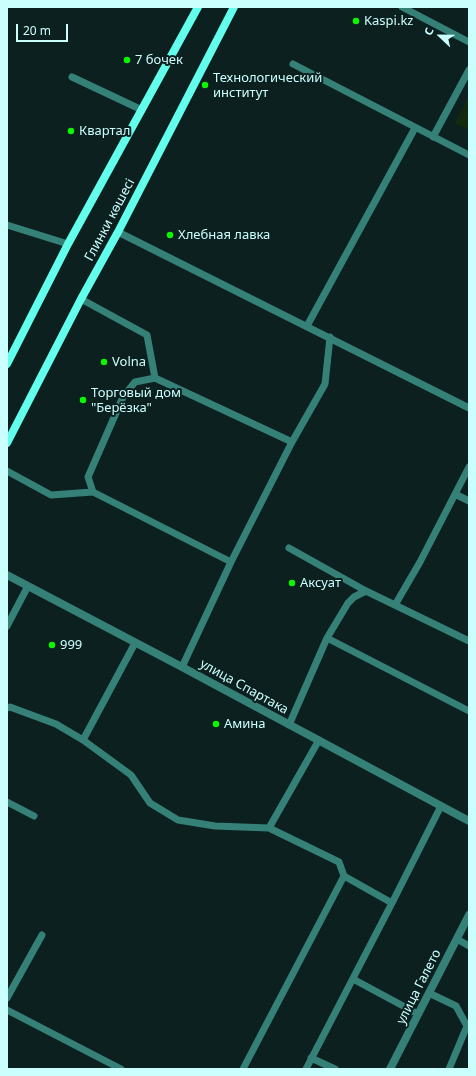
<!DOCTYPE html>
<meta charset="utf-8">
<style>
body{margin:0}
#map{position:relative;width:476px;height:1076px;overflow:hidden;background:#0c2020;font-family:"Noto Sans",sans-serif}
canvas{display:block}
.frame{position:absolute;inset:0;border:8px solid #cbfffd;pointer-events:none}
.north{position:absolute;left:420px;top:16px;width:40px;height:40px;-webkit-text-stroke:3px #0c2020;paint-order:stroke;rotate:292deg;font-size:11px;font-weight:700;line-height:16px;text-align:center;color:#cbfffd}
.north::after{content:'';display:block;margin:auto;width:14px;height:18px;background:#cbfffd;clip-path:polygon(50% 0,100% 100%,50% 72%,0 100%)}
.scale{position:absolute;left:16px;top:24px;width:52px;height:18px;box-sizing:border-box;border:2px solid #cbfffd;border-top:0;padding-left:5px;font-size:12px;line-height:14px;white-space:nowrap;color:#cbfffd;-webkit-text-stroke:3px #0c2020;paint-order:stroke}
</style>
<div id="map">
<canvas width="476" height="1076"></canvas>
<div class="frame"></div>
<div class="north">С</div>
<div class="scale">20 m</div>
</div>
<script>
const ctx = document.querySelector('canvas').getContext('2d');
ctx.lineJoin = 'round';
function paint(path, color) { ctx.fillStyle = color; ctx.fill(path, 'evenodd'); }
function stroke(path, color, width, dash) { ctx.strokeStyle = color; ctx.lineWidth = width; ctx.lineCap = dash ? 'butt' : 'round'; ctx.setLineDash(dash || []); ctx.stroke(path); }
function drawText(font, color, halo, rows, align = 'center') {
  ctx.font = font + ' "Noto Sans",sans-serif'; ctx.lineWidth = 4; ctx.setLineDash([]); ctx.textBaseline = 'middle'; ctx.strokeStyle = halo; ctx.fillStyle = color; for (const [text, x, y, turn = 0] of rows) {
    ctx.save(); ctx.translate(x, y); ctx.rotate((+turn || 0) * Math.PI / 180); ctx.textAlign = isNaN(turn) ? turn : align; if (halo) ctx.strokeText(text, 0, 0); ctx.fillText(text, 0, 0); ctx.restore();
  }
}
paint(new Path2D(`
 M469 95V130L455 123Z`), '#142a0f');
stroke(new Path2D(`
 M402 7 469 42
 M293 64 469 155
 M72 77 142 110
 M433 137 469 70
 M7 225 68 244
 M118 232 469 408
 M81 299 147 335 155 378 292 442
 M307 326 415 128
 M7 471 51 495 93 492 231 562
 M93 492 88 477 123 397 135 382 155 378
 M455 494 469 501
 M289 548 366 591 469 641
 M395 605 420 562 469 467
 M7 626 28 586
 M327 638 469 711
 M182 667 231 562 292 442 325 384 330 337
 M7 708 10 707 56 724 83 740 135 643
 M289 725 327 638 348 603 354 597 366 591
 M83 740 131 775 150 803 178 820 215 826 269 828 319 740
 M7 802 34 816
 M269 828 339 862 344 876 392 903 441 806
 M457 939 469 946
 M353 979 418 1014
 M429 993 456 1006 467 1026 449 1069
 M7 998 42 935
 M7 1010 121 1069
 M311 1058 335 1069
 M243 1069 344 876
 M306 1069 392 903`), '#358178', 7);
stroke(new Path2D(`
 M7 575 182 667 469 821
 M390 1069 469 915`), '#358178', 8);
stroke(new Path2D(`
 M7 364 68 244 198 7
 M7 443 81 299 118 232 234 7`), '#62ffec', 8);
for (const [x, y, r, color] of [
 [356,21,4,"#0cf600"],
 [127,60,4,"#0cf600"],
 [205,85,4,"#0cf600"],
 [71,131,4,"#0cf600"],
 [170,235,4,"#0cf600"],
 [104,362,4,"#0cf600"],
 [83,400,4,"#0cf600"],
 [292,583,4,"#0cf600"],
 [52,645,4,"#0cf600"],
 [216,724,4,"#0cf600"]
]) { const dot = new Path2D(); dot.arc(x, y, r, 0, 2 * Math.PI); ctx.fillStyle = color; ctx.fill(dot); stroke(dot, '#0c2020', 1.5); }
drawText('13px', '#cbfffd', '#0c2020', [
 ["Kaspi.kz",364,21],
 ["7 бочек",135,60],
 ["Технологический",213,78],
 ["институт",213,93],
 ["Квартал",79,131],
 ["Хлебная лавка",178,235],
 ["Volna",112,362],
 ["Торговый дом",91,393],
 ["\"Берёзка\"",91,408],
 ["Аксуат",300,583],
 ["999",60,645],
 ["Амина",224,724]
], 'left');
drawText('13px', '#cbfffd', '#0c2020', [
 ["Глинки көшесі",110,220,-62],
 ["улица Спартака",244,687,29],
 ["улица Галето",419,987,-63]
]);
</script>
